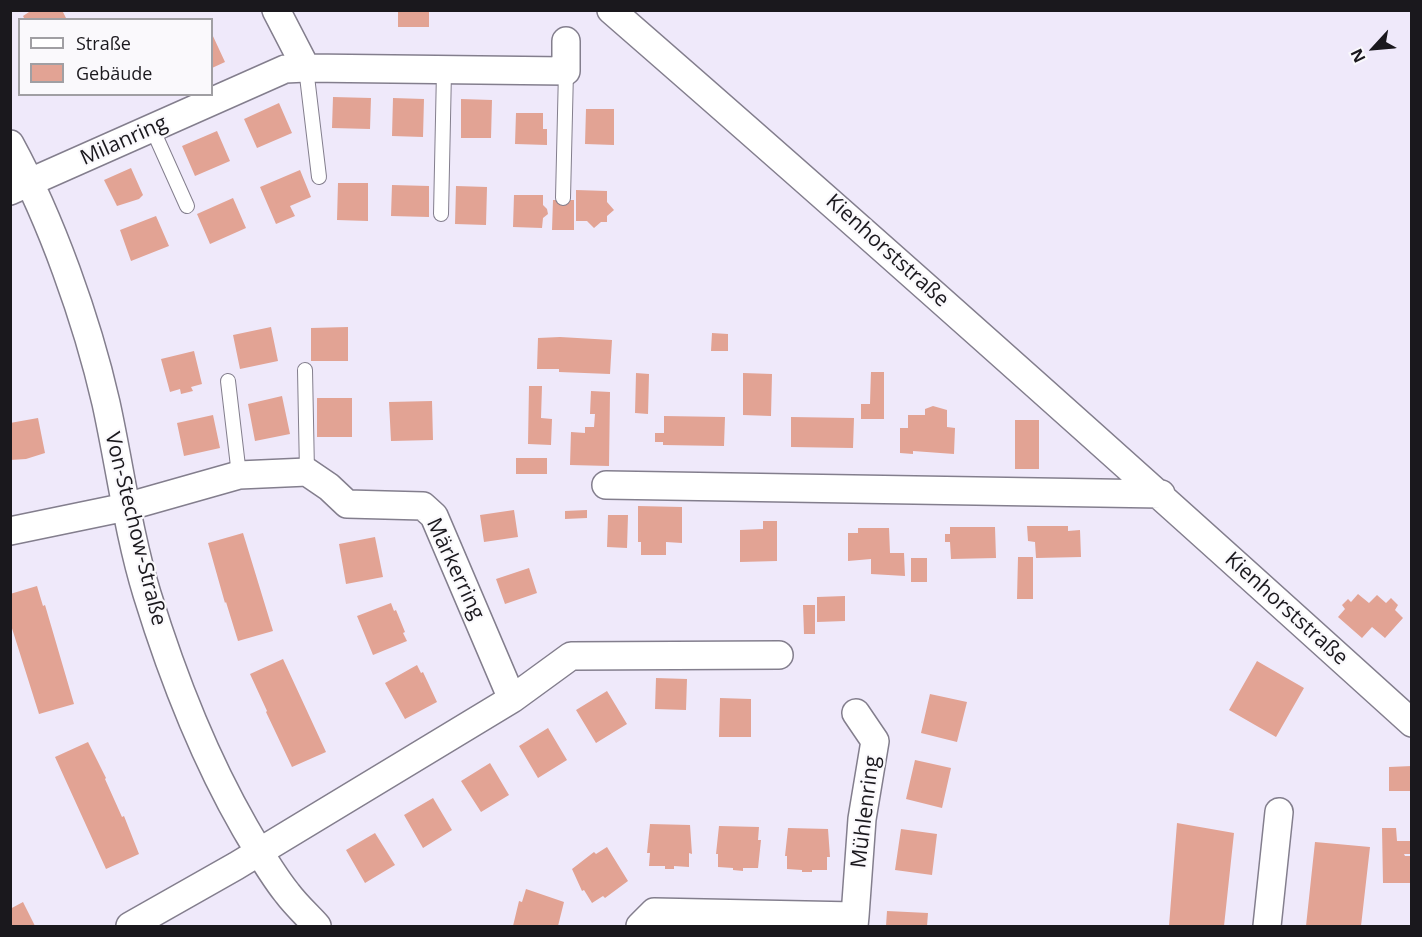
<!DOCTYPE html>
<meta charset="utf-8">
<style>
body{margin:0}
#map{position:relative;width:1422px;height:937px;overflow:hidden;background:#efe9fa;font-family:"Open Sans",sans-serif}
canvas{display:block}
.frame{position:absolute;inset:0;border:12px solid #1a181d;pointer-events:none}
.legend{position:absolute;left:18px;top:18px;width:195px;height:78px;box-sizing:border-box;background:#faf9fc;border:2px solid #a09fa3;margin:0;padding:8px 10px;list-style:none;font-size:18px;color:#1a181d}
.legend li{display:flex;align-items:center;gap:12px;height:30px}
.legend b{width:30px;border:2px solid #a09fa3}
.north{position:absolute;left:1344px;top:18px;width:60px;height:60px;-webkit-text-stroke:4px #faf9fc;paint-order:stroke;rotate:244deg;font-size:16px;font-weight:700;line-height:24px;text-align:center;color:#1a181d}
.north::after{content:'';display:block;margin:auto;width:21px;height:27px;background:#1a181d;clip-path:polygon(50% 0,100% 100%,50% 72%,0 100%)}
</style>
<div id="map">
<canvas width="1422" height="937"></canvas>
<div class="frame"></div>
<ul class="legend">
<li><b style="height:8px;background:#fff"></b>Straße</li>
<li><b style="height:16px;background:#e2a394"></b>Gebäude</li>
</ul>
<div class="north">N</div>
</div>
<script>
const ctx = document.querySelector('canvas').getContext('2d');
ctx.lineJoin = 'round';
function paint(path, color) { ctx.fillStyle = color; ctx.fill(path, 'evenodd'); }
function stroke(path, color, width, dash) { ctx.strokeStyle = color; ctx.lineWidth = width; ctx.lineCap = dash ? 'butt' : 'round'; ctx.setLineDash(dash || []); ctx.stroke(path); }
function drawText(font, color, halo, rows, align = 'center') {
  ctx.font = font + ' "Open Sans",sans-serif'; ctx.lineWidth = 4.5; ctx.setLineDash([]); ctx.textBaseline = 'middle'; ctx.strokeStyle = halo; ctx.fillStyle = color; for (const [text, x, y, turn = 0] of rows) {
    ctx.save(); ctx.translate(x, y); ctx.rotate((+turn || 0) * Math.PI / 180); ctx.textAlign = isNaN(turn) ? turn : align; if (halo) ctx.strokeText(text, 0, 0); ctx.fillText(text, 0, 0); ctx.restore();
  }
}
paint(new Path2D(`
 M32 10H62L67 20H25L23 16Z
 M398 10H429V27H398Z
 M212 34 225 62 212 68Z
 M333 97 371 98 370 129 332 128Z
 M393 98 424 99 423 137 392 136Z
 M461 99 492 100 491 138H461Z
 M279 103 292 133 257 148 244 119Z
 M586 109H614V145L585 144Z
 M516 113H543V129H547V145L515 144Z
 M217 131 230 161 195 176 182 146Z
 M131 168 143 195 139 199 117 206 104 180Z
 M300 170 311 197 290 206 295 216 276 224 260 187Z
 M338 183H368V221L337 220Z
 M392 185 429 186V217L391 216Z
 M456 186 487 187 486 225 455 224Z
 M576 190 607 191V202L614 210 607 216V222H601L594 228 587 221H576Z
 M514 195H543V205L547 209 548 214 543 218 542 228 513 227Z
 M233 198 246 228 210 244 197 214Z
 M553 200H574V230H552Z
 M156 216 169 246 131 261 120 230Z
 M271 327 278 361 240 369 233 335Z
 M348 327V361H311V328Z
 M712 333 728 334V351H711Z
 M560 337 612 340 610 374 559 372V369H537L538 338Z
 M194 351 202 384 191 387 193 391 181 394 180 389 170 392 161 359Z
 M871 372H884V419H861V404H870Z
 M636 373 649 374 648 414 635 413Z
 M743 373 772 374 771 416 743 415Z
 M529 386H542L541 418 552 419 551 445 528 444Z
 M591 391 610 392 609 466 570 465 571 432 585 433V427H594L595 414H590Z
 M282 396 290 434 255 441 248 404Z
 M317 398H352V437H317Z
 M432 401 433 440 391 441 389 402Z
 M933 406 947 410V427L955 428 954 454 913 451V454L900 453V428H908V415H925V409Z
 M213 415 220 448 184 456 177 423Z
 M664 416 725 417 724 446 663 445V442H655V433H664Z
 M791 417 854 418 853 448 791 447Z
 M38 418 45 453 26 459 10 460V423Z
 M1015 420H1039V469H1015Z
 M516 458H547V474H516Z
 M638 506 682 507V543L666 542V555H641V542H638Z
 M514 510 518 537 484 542 480 515Z
 M587 510V518L565 519V511Z
 M608 515H628L627 548 607 547Z
 M763 521H777V561L740 562V530L763 529Z
 M1027 526H1068V531L1080 530 1081 557 1036 558 1035 542 1028 541Z
 M950 527H995L996 558 951 559 950 542H945V534H950Z
 M858 528H889L890 553H904L905 576 871 574V559L848 561V533H858Z
 M243 533 273 631 238 641 226 602 225 603 208 543Z
 M375 537 383 577 346 584 339 544Z
 M1018 557H1033V599H1017Z
 M911 558H927V582H911Z
 M529 568 537 593 505 604 496 579Z
 M37 586 43 606 45 605 74 704 39 714 10 622V594Z
 M1358 594 1369 603 1377 595 1386 603 1391 598 1398 605 1395 610 1403 618 1385 638 1372 627 1362 638 1338 617 1345 609 1342 605 1348 599 1351 602Z
 M845 596V621L817 622V597Z
 M391 603 394 611 396 610 405 632 403 633 407 641 373 655 357 616Z
 M803 605H815V634H804Z
 M283 659 326 752 292 767 266 712 267 711 250 674Z
 M1257 661 1304 688 1276 737 1229 710Z
 M417 665 421 673 423 672 437 702 405 719 385 683Z
 M656 678 687 679 686 710 655 709Z
 M607 691 627 724 596 743 576 710Z
 M930 694 967 702 957 742 921 733Z
 M720 698 751 699V737H719Z
 M548 728 567 760 538 778 519 746Z
 M88 742 106 778 105 779 122 817 124 816 139 854 106 869 55 757Z
 M915 760 951 768 942 808 906 799Z
 M490 763 509 795 481 812 461 781Z
 M1412 766V791H1389V767Z
 M433 798 452 830 423 848 404 815Z
 M1177 823 1234 833 1224 926H1169Z
 M650 824 690 825 692 854 689 853V867L674 866V869H665V866H649L650 853H647Z
 M719 826 759 827 758 840H761L758 868H743V871L733 870V868L718 867V854H716Z
 M788 828 828 829 830 857H827V870H812V872H802V870L787 869V856H785Z
 M1382 828H1396L1397 841H1412V854H1404L1405 856H1410V883H1383Z
 M901 829 937 834 932 875 895 870Z
 M375 833 395 865 365 883 346 850Z
 M1315 842 1370 847 1361 926H1306Z
 M607 847 628 881 605 898 603 896 592 903 584 890 582 891 572 869 594 852 596 854Z
 M526 889 564 902 558 926H513L519 901 522 902Z
 M23 902 35 926H10V909Z
 M887 911 928 913 927 926H886Z`), '#e2a394');
const lane = new Path2D(`
 M306 68 319 177
 M152 128 187 206
 M563 198 566 71
 M441 214 444 71
 M305 370 307 472
 M228 381 239 475`);
const street = new Path2D(`
 M611 10C881 245 1147 483 1412 723
 M306 68 566 71V41
 M10 144C51 219 87 320 106 403 120 467 128 532 147 594 172 675 203 755 245 828 258 850 271 873 287 893 296 905 307 915 317 926
 M10 191 285 69 306 68 276 10
 M606 485 1161 494
 M10 531 126 507 239 475 307 472 329 487 347 504 423 506 434 516 512 699
 M855 916 862 819 875 741 856 713
 M130 926 236 866 512 699 571 656 779 655
 M640 926 654 912 855 916 854 926
 M1267 926 1279 812`);
stroke(lane, '#837e8d', 16);
stroke(street, '#837e8d', 30);
stroke(lane, '#fff', 14);
stroke(street, '#fff', 27);
drawText('21px', '#1a181d', '#faf9fc', [
 ["Milanring",124,141,-24],
 ["Kienhorststraße",887,251,42],
 ["Von-Stechow-Straße",135,529,76],
 ["Märkerring",455,569,65],
 ["Kienhorststraße",1286,609,42],
 ["Mühlenring",866,812,-83]
]);
</script>
